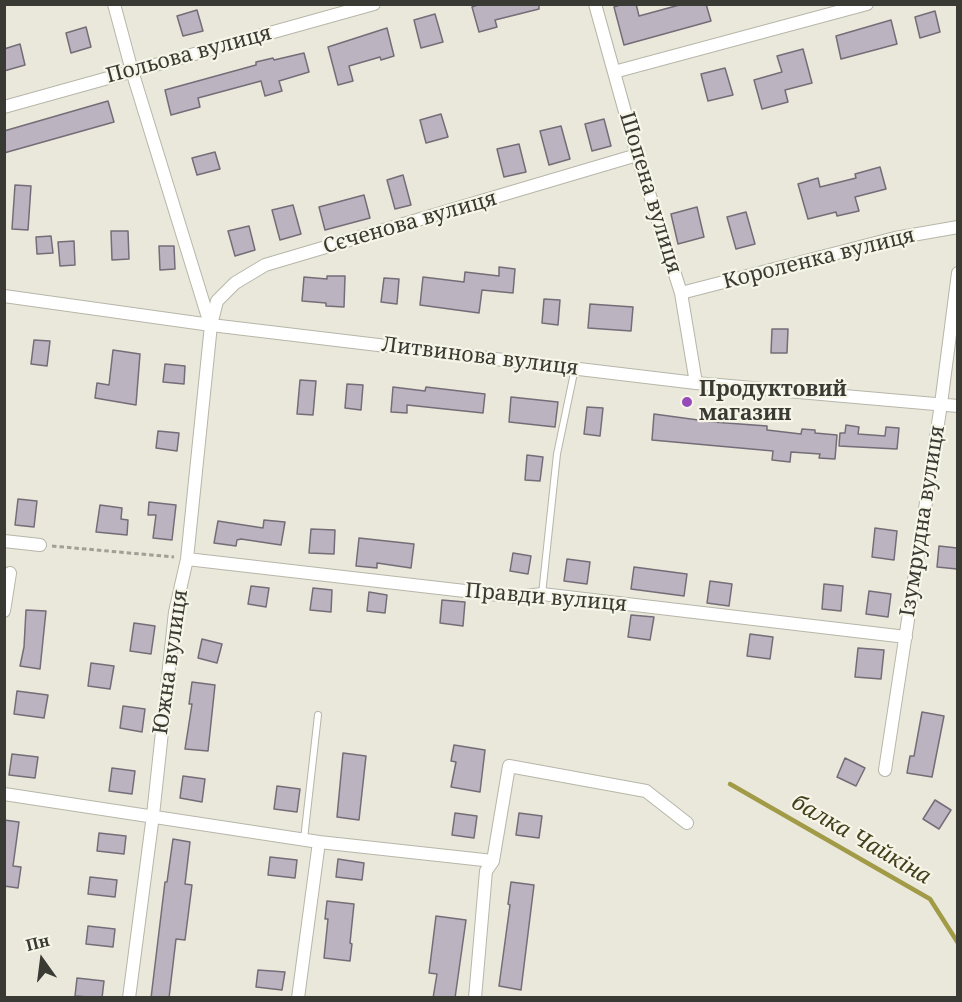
<!DOCTYPE html>
<meta charset="utf-8">
<style>
body{margin:0}
#map{position:relative;width:962px;height:1002px;overflow:hidden;background:#e9e8db;font-family:"Noto Serif",serif}
canvas{display:block}
.frame{position:absolute;inset:0;border:6px solid #3a3a34;pointer-events:none}
.north{position:absolute;left:12px;top:930px;width:60px;height:60px;-webkit-text-stroke:4px #f6f5e8;paint-order:stroke;rotate:346deg;font-size:16px;font-weight:700;line-height:24px;text-align:center;color:#3a3a34}
.north::after{content:'';display:block;margin:auto;width:21px;height:27px;background:#3a3a34;clip-path:polygon(50% 0,100% 100%,50% 72%,0 100%)}
</style>
<div id="map">
<canvas width="962" height="1002"></canvas>
<div class="frame"></div>
<div class="north">Пн</div>
</div>
<script>
const ctx = document.querySelector('canvas').getContext('2d');
ctx.lineJoin = 'round';
function stroke(path, color, width, dash) { ctx.strokeStyle = color; ctx.lineWidth = width; ctx.lineCap = dash ? 'butt' : 'round'; ctx.setLineDash(dash || []); ctx.stroke(path); }
function paint(path, color) { ctx.fillStyle = color; ctx.fill(path, 'evenodd'); }
function drawText(font, color, halo, rows, align = 'center') {
  ctx.font = font + ' "Noto Serif",serif'; ctx.lineWidth = 4.5; ctx.setLineDash([]); ctx.textBaseline = 'middle'; ctx.strokeStyle = halo; ctx.fillStyle = color; for (const [text, x, y, turn = 0] of rows) {
    ctx.save(); ctx.translate(x, y); ctx.rotate((+turn || 0) * Math.PI / 180); ctx.textAlign = isNaN(turn) ? turn : align; if (halo) ctx.strokeText(text, 0, 0); ctx.fillText(text, 0, 0); ctx.restore();
  }
}
stroke(new Path2D(`
 M730 784 930 899 958 943`), '#a19b47', 4.5);
const building = new Path2D(`
 M480 4H539V9L495 20 497 27 479 32 472 7Z
 M623 4H636L639 16 683 4H706L711 21 624 45 614 7Z
 M197 10 203 31 183 36 177 16Z
 M935 11 940 32 920 38 915 17Z
 M435 14 443 42 421 48 414 20Z
 M891 20 897 44 841 59 836 36Z
 M86 27 91 47 71 53 66 33Z
 M387 28 394 56 381 60 380 57 349 66 353 81 338 85 328 47Z
 M20 44 25 65 4 71V49Z
 M803 49 812 83 785 90 788 102 762 109 754 80 782 72 777 56Z
 M304 53 309 72 279 81 282 91 265 96 261 81 198 98 200 107 171 115 165 90 256 65V62L273 58 274 60Z
 M725 68 733 95 708 101 701 74Z
 M108 101 114 122 4 153V131Z
 M441 114 448 137 426 143 420 120Z
 M604 119 611 146 592 151 585 124Z
 M561 126 570 159 549 165 540 131Z
 M519 144 526 172 504 177 497 149Z
 M215 152 220 169 197 175 192 158Z
 M880 167 886 189 855 197 859 211 837 216 836 212 808 219 798 184 818 178 820 187 856 178 855 174Z
 M403 175 411 205 395 209 387 180Z
 M15 185 31 186 28 230 12 229Z
 M364 195 370 218 325 230 319 207Z
 M293 205 301 234 280 240 272 210Z
 M697 207 704 237 678 244 671 214Z
 M746 212 755 244 736 249 727 217Z
 M249 226 255 250 235 256 228 231Z
 M111 231H128L129 259 112 260Z
 M51 236 53 253 37 254 36 237Z
 M74 241 75 265 60 266 58 242Z
 M159 246H174L175 269 160 270Z
 M499 267 515 269 513 293 482 290 479 313 420 305 423 277 464 282 465 272 499 276Z
 M327 276H345L344 307 326 306V303L302 301 304 277 327 279Z
 M384 278 399 279 397 304 381 302Z
 M544 299 560 300 558 325 542 323Z
 M590 304 633 307 631 331 588 328Z
 M772 329H788L787 353H771Z
 M34 340 50 341 47 366 31 364Z
 M113 350 140 354 136 405 95 398 97 383 109 385Z
 M165 364 185 366 184 384 163 382Z
 M300 380 316 381 313 415 297 414Z
 M347 384 363 385 361 410 345 408Z
 M393 387 425 391 426 387 485 394 483 413 407 405V413L391 412Z
 M511 397 558 402 555 427 509 422Z
 M587 407 603 408 600 436 584 434Z
 M654 414 713 422 767 426V430L801 434 802 429 815 430V433L837 435 835 459 819 458 820 454 791 452 790 462 772 460 773 451 652 440Z
 M846 425 859 427 858 434 885 436 886 427 899 428 897 449 839 446 840 433H845Z
 M158 431 179 433 177 451 156 448Z
 M527 455 543 457 540 481 525 480Z
 M18 499 37 501 34 527 15 525Z
 M149 502 176 505 172 540 153 538 156 515H148Z
 M100 505 122 508 121 519 128 520 127 535 96 532Z
 M264 520 285 522 281 545 241 539 237 540 236 546 214 543 218 521 263 528Z
 M875 528 897 531 894 560 872 557Z
 M311 529 335 530 334 554 309 553Z
 M359 538 414 544 411 568 377 563V568L356 566Z
 M939 546 957 548V569L937 567Z
 M513 553 531 556 528 574 510 571Z
 M567 559 590 562 587 584 564 581Z
 M634 567 687 574 684 596 631 589Z
 M710 581 732 584 729 606 707 603Z
 M824 584 843 586 841 611 822 609Z
 M251 586 269 588 266 607 248 604Z
 M313 588 332 590 331 612 310 610Z
 M869 591 891 594 888 617 866 614Z
 M369 592 387 595 385 613 367 611Z
 M442 600 465 602 463 626 440 623Z
 M26 610 46 611 40 669 20 666 24 647Z
 M631 615 654 617 650 640 628 637Z
 M134 623 155 626 151 654 130 651Z
 M750 634 773 637 770 659 747 656Z
 M202 639 222 644 217 663 198 658Z
 M858 648 884 650 881 679 855 677Z
 M91 663 114 666 110 689 88 686Z
 M192 682 215 685 208 751 185 749 192 704H189Z
 M17 691 48 695 44 718 14 714Z
 M123 706 145 709 142 732 120 728Z
 M922 712 944 716 932 777 907 773 910 756H914Z
 M454 745 485 750 480 792 451 787 456 762 451 761Z
 M343 753 366 756 359 820 337 817Z
 M12 754 38 757 35 778 9 775Z
 M845 758 865 768 856 786 837 777Z
 M112 768 135 771 132 794 109 791Z
 M183 776 205 779 202 802 180 798Z
 M277 786 300 789 297 812 274 809Z
 M935 800 951 810 939 829 923 819Z
 M455 813 477 816 474 838 452 835Z
 M519 813 542 816 539 838 516 835Z
 M4 820 19 822 13 866 21 867 18 888 4 886Z
 M99 833 126 836 124 854 97 851Z
 M173 839 190 842 185 884 192 885 185 940 176 939 169 998H151L165 882H167Z
 M270 857 297 860 295 878 268 875Z
 M338 859 364 863 362 880 336 877Z
 M90 877 117 880 115 897 88 894Z
 M511 882 534 885 521 990 499 986 510 905 508 904Z
 M327 901 354 904 350 943 352 944 350 961 324 958 328 919H325Z
 M436 916 466 920 455 998H433L437 974 429 973Z
 M88 926 115 929 113 947 86 944Z
 M258 970 285 972 282 990 256 987Z
 M77 978 104 981 102 998 75 996Z`);
paint(building, '#bbb3bf');
stroke(building, '#746d77', 1.5);
const service = new Path2D(`
 M542 594 557 454 575 368
 M304 839 318 715`);
const minor = new Path2D(`
 M114 4 132 71 210 324
 M595 4 637 155 681 293 696 383
 M614 72 867 4
 M4 107 374 4
 M681 293 895 238 958 227
 M4 296 211 325 696 383 958 406
 M4 541 40 545
 M187 559 517 597 542 594 906 637
 M4 611 10 573
 M885 770 941 404 958 273
 M4 794 319 842 493 861 509 766 646 791 687 823
 M129 998 153 815 175 612 187 559 211 325 217 301 235 283 265 265 637 155
 M298 998 319 842
 M475 998 486 871 493 861`);
stroke(service, '#b7b6a9', 8);
stroke(minor, '#b7b6a9', 14);
stroke(new Path2D(`
 M52 546 174 557`), '#a1a096', 3, [4.5, 3]);
stroke(service, '#fff', 6);
stroke(minor, '#fff', 12);
for (const [x, y, r, color] of [
 [687,402,6,"#974aba"]
]) { const dot = new Path2D(); dot.arc(x, y, r, 0, 2 * Math.PI); ctx.fillStyle = color; ctx.fill(dot); stroke(dot, '#f6f5e8', 2); }
drawText('21px', '#3a3a34', '#f6f5e8', [
 ["Польова вулиця",189,55,-15],
 ["Шопена вулиця",650,193,73],
 ["Сєченова вулиця",410,223,-16],
 ["Короленка вулиця",819,259,-14],
 ["Литвинова вулиця",480,357,7],
 ["Ізумрудна вулиця",923,521,-81],
 ["Правди вулиця",546,598,5],
 ["Южна вулиця",171,662,-82]
]);
drawText('bold 21px', '#3a3a34', '#f6f5e8', [
 ["Продуктовий",699,390],
 ["магазин",699,414]
], 'left');
drawText('italic 22px', '#42401b', '#f6f5e8', [
 ["балка Чайкіна",861,840,30]
]);
</script>
